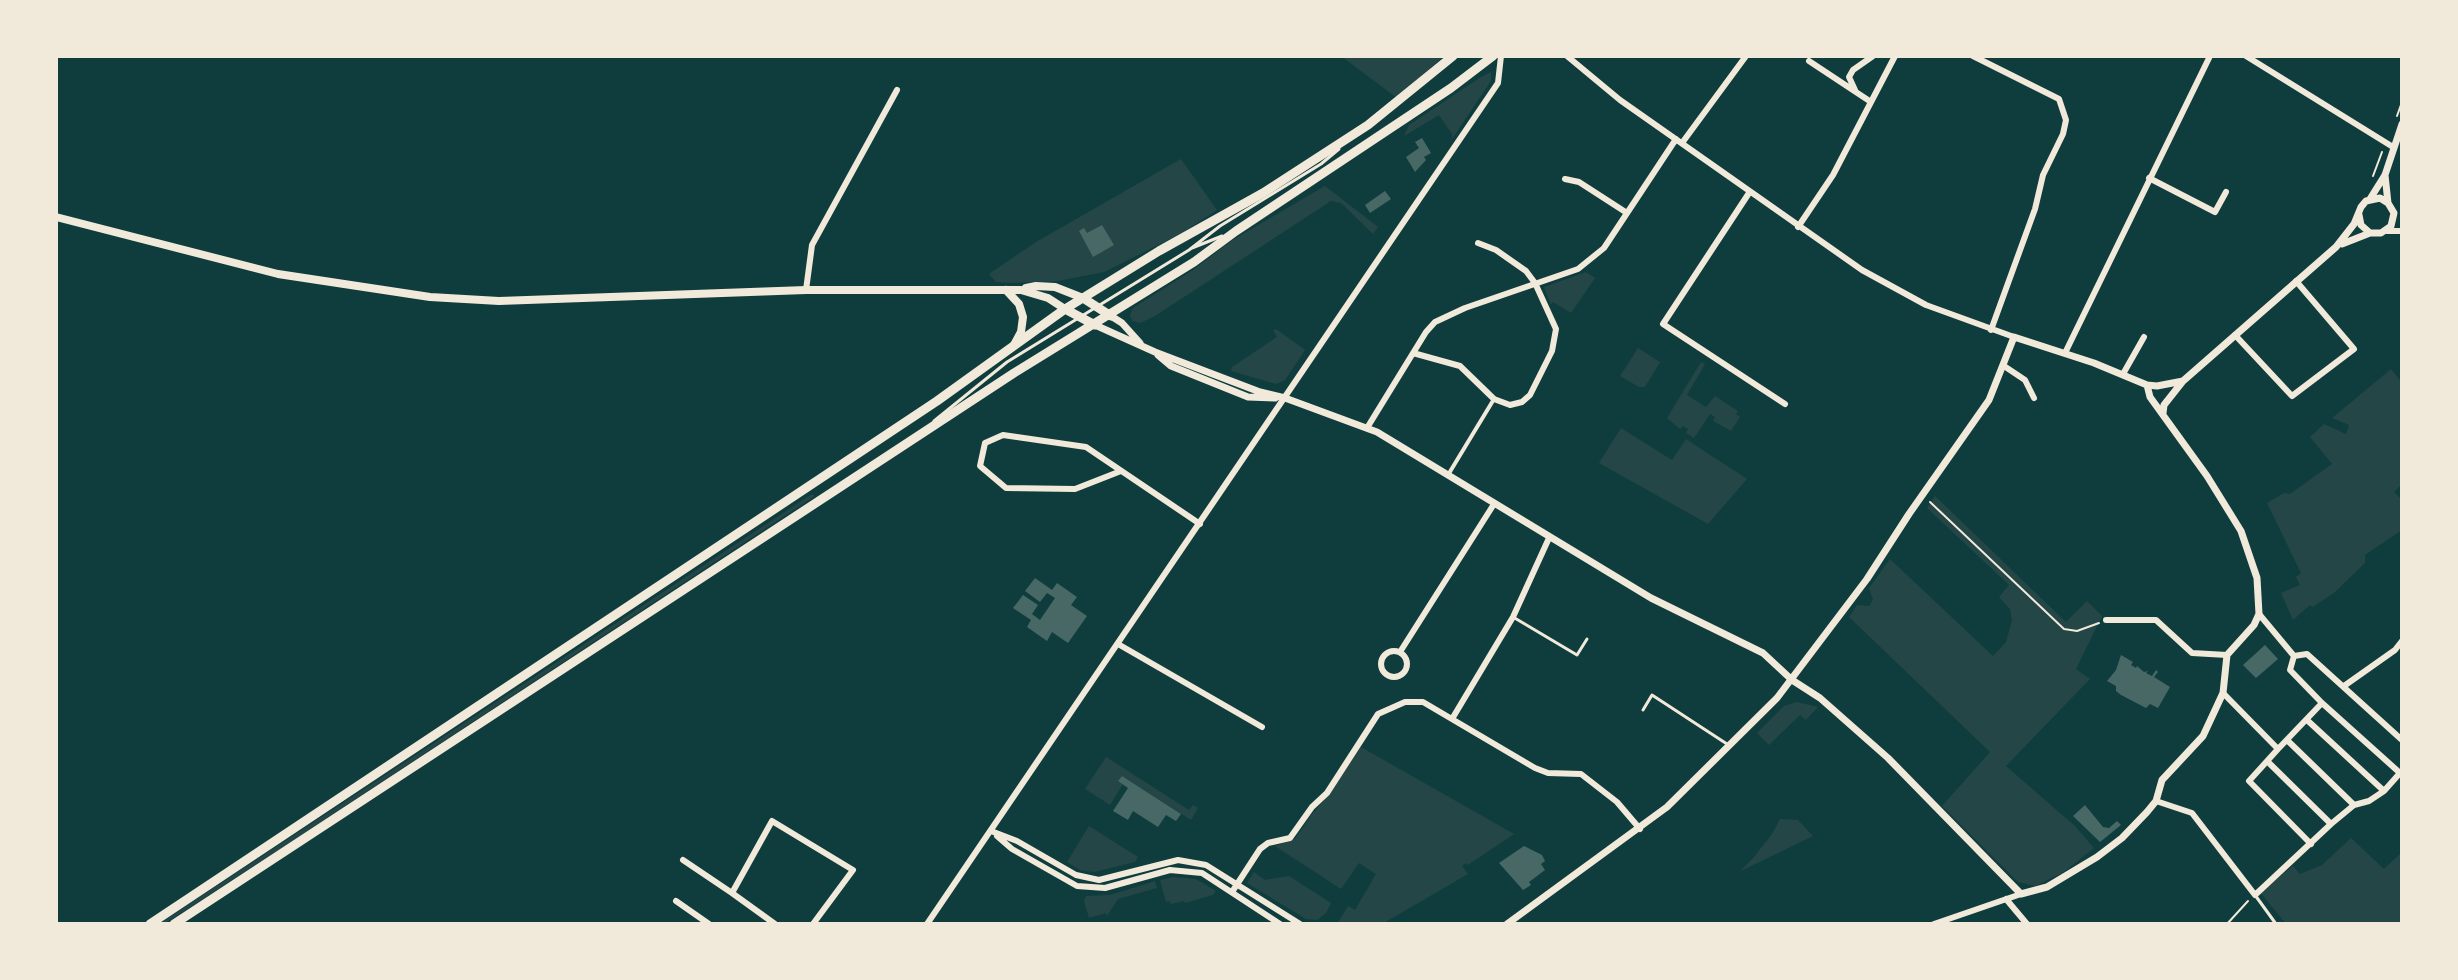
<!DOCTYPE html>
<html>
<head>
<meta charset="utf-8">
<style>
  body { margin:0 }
  #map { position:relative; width:2458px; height:980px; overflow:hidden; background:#0f3d3e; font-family:"Work Sans",sans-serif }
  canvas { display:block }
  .frame { position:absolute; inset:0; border:58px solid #f1e9da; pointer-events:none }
</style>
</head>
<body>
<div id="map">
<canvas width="2458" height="980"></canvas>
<div class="frame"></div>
</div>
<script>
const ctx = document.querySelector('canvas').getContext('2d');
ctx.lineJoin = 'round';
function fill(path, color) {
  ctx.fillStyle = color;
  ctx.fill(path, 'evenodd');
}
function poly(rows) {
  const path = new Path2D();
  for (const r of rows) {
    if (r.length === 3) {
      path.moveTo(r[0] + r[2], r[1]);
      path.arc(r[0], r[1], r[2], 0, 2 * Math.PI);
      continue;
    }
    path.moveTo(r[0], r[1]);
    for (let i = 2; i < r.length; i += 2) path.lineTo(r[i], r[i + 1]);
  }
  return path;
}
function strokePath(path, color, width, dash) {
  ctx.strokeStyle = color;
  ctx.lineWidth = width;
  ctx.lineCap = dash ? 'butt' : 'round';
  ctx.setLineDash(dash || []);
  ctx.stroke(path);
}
fill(poly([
  [1341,56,1444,56,1397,98],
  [1491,72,1491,81,1452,139,1452,134,1439,115,1404,136,1409,125,1481,77],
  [1181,159,1217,210,1182,233,1104,272,1058,281,1011,283,996,282,989,274,1036,242],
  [1325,186,1378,227,1373,234,1341,203,1331,201,1155,316,1140,323,1132,321,1130,315,1133,308,1193,270,1231,241],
  [1586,272,1595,278,1571,313,1553,302,1551,305,1544,287],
  [1276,329,1305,350,1285,380,1276,384,1231,371,1232,367,1277,337,1273,330],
  [1638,348,1660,362,1645,387,1639,387,1620,376],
  [1701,362,1705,364,1687,395,1706,407,1715,396,1738,411,1736,414,1740,417,1731,431,1713,421,1715,417,1710,414,1694,438,1686,433,1688,429,1683,426,1680,429,1667,418],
  [2391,369,2402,383,2402,484,2394,492,2402,500,2402,530,2365,555,2365,563,2335,592,2313,607,2310,605,2293,620,2281,593,2300,585,2296,577,2301,573,2267,503,2284,493,2290,494,2332,464,2310,437,2324,424,2346,434,2349,425,2332,418],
  [1621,428,1672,460,1686,439,1747,479,1708,524,1599,463],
  [812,494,815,496,289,843,164,924,159,924],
  [1935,496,2066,622,2087,601,2102,616,2076,669,2090,679,2006,766,2075,826,2094,848,2064,872,2035,886,2018,882,1942,806,1990,752,1849,617,1857,605,1869,606,1873,600,1869,588,1890,559,1993,656,2006,642,2012,620,2010,609,1999,597,2009,585,1927,508],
  [1797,702,1818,707,1806,720,1800,715,1769,745,1757,733,1784,706],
  [1361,747,1514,834,1468,865,1466,863,1462,866,1468,874,1382,924,1337,924,1348,906,1355,910,1376,874,1359,863,1341,889,1275,846,1295,839,1312,814,1329,795],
  [1106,757,1189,810,1193,805,1198,808,1191,820,1122,776,1119,781,1123,784,1110,805,1085,789],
  [1780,819,1798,820,1813,836,1739,872,1754,857,1772,834],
  [1089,826,1138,857,1135,862,1094,872,1080,870,1067,862],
  [2351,838,2384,869,2402,852,2402,924,2286,924,2260,892,2293,866,2300,874,2322,865],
  [1254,872,1265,880,1289,876,1331,903,1326,913,1317,920,1306,919,1247,883],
  [1173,877,1196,879,1216,891,1213,895,1185,903,1184,901,1171,904,1169,901,1166,902,1160,880],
  [1155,881,1157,888,1118,899,1107,916,1106,913,1089,918,1084,901,1086,896,1110,895]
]), '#244646');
fill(poly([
  [1422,138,1431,153,1424,157,1426,160,1415,172,1406,157,1419,148,1415,142],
  [1385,191,1391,199,1370,213,1365,205],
  [1102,225,1114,245,1093,257,1079,231,1084,228,1087,233],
  [1035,578,1052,590,1057,583,1077,597,1071,605,1087,616,1068,643,1052,632,1047,641,1027,627,1031,620,1013,608,1023,595,1038,605,1032,614,1040,620,1055,598,1047,593,1040,602,1025,591],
  [2265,645,2278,659,2256,678,2243,665],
  [2121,655,2133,662,2131,665,2136,668,2137,666,2144,672,2148,671,2146,673,2152,676,2156,670,2158,672,2154,677,2170,687,2158,708,2150,704,2146,708,2121,695,2116,691,2116,686,2107,681,2116,670],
  [1122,776,1181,814,1176,821,1166,815,1158,827,1133,811,1128,820,1113,811,1128,788,1118,781],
  [2085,805,2103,827,2109,828,2117,821,2121,825,2100,842,2073,816],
  [1524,846,1542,855,1545,861,1541,864,1545,870,1529,882,1531,885,1523,890,1499,863]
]), '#486865');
strokePath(poly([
  [2397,116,2402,102],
  [2373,176,2382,152],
  [1930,502,2064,629,2077,631,2099,623],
  [2227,924,2248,901]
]), '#f1e9da', 2);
strokePath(poly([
  [1192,248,1222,236],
  [934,421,1007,362,1189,250,1220,226,1321,164,1339,149],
  [1513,617,1577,655,1587,639],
  [1643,710,1652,695,1727,744],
  [2255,895,2276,924]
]), '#f1e9da', 3);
strokePath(poly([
  [1448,475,1494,399]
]), '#f1e9da', 4);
strokePath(poly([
  [1567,56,1620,100,1862,270,1926,305,2014,337],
  [1973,56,2059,99,2066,120,2063,134,2043,175,2035,209,1991,330],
  [2246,56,2393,147],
  [1809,61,1871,102],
  [1855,90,1849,77,1853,70,1873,56],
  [1682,143,1746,56],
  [2149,178,2215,212,2226,192],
  [1565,179,1579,182,1627,213],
  [1749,193,1663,324,1785,404],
  [1798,227,1833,175,1895,56],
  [2387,231,2402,231],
  [806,290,812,245,897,90],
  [2235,335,2292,396,2354,349,2296,281],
  [1413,353,1460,366,1494,399,1510,405,1522,402,1530,395,1552,351,1556,329,1535,283,1526,271,1496,250,1478,243],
  [2065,353,2210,56],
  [2004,366,2025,380,2034,398],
  [2123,374,2144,337],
  [1367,428,1426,332,1435,322,1465,308,1578,269,1604,248,1676,139],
  [1121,471,1075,489,1006,488,980,466,985,443,1003,435,1086,447,1200,524],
  [2259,614,2294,656],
  [2106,620,2156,620,2192,653,2227,655],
  [1118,644,1262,727],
  [1394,664,13],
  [1400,652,1494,504],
  [2344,686,2395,650,2402,641],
  [2223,693,2278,749,2322,703],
  [1452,719,1513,617,1549,538],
  [2307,720,2384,791],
  [2287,740,2354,805],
  [2402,740,2307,654,2294,656,2290,670,2322,703,2400,773,2402,771],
  [2278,749,2249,781,2311,844],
  [2267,761,2331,824],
  [2156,801,2192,813,2255,895,2331,824,2354,805,2369,801,2384,791,2400,773],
  [991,831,1017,841,1076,875,1099,880,1178,860,1206,865,1300,924],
  [997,836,1012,849,1077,886,1105,888,1170,870,1202,873,1280,924],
  [683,860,732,893],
  [1232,892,1260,849,1268,843,1290,838,1312,807,1327,793,1378,714,1405,702,1423,702,1535,768,1548,773,1581,774,1617,802,1640,829],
  [2006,899,2027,924],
  [676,901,709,924],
  [775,924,732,893,772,821,853,870,813,924],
  [927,924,1498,83,1501,56],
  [1934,924,2021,894]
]), '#f1e9da', 6);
strokePath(poly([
  [2370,199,2385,175,2402,124],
  [2359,215,2361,225,2370,233,2381,233,2391,226,2394,213,2388,203,2385,175],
  [2342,244,2370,233],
  [1111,316,1122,323,1140,343],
  [1095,325,1155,352,1260,392,1285,398,1377,432,1651,598,1763,653,1792,680,1820,698,1888,758,2021,894,2047,887,2097,857,2122,838,2147,812,2156,801,2162,780,2203,736,2223,693,2227,655,2254,625,2259,614,2257,578,2241,531,2207,476,2150,397,2147,385],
  [1158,355,1171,366,1248,397,1275,398],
  [2163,413,2164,405,2183,381],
  [1507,924,1667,807,1777,698,1867,579,1909,514,1989,400,2014,337,2094,363,2147,385,2157,386,2183,381,2336,247,2354,224,2361,207,2366,201,2380,198,2388,203]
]), '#f1e9da', 7);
strokePath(poly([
  [56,217,278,274,430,297,499,301,806,290,1021,290,1048,298,1065,309],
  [1026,288,1036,286,1055,287,1083,298],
  [1006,290,1019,304,1023,317,1021,332,1014,345]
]), '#f1e9da', 8);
strokePath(poly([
  [1083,298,1111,316],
  [1065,309,1095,325],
  [150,924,937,401,1065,309,1159,251,1263,193,1368,125,1453,56],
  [174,924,1014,373,1194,262,1236,231,1451,88,1493,56]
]), '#f1e9da', 9);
</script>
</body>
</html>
